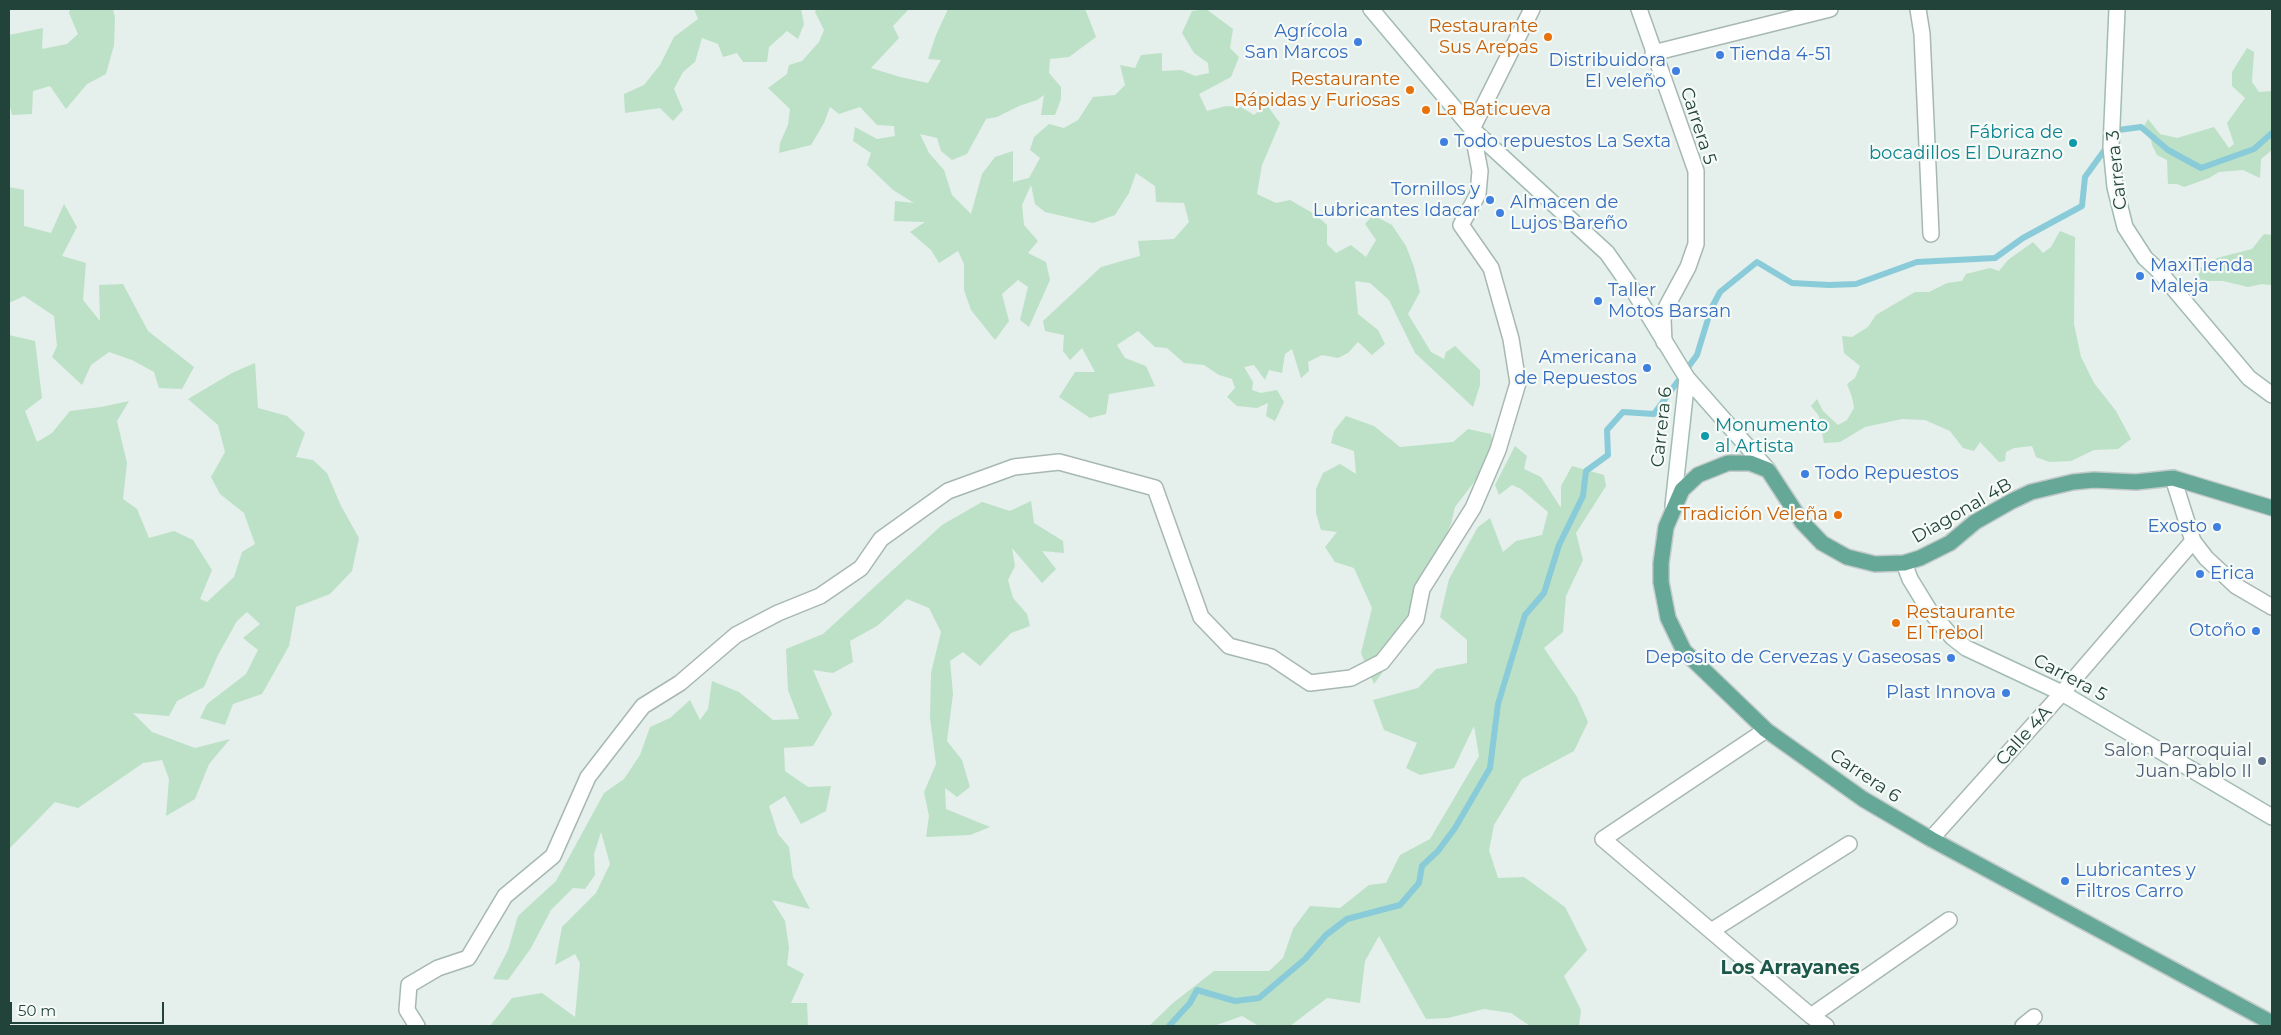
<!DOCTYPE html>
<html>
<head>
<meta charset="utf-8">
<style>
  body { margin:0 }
  #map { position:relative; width:2281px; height:1035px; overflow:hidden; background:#e5efeb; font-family:Montserrat,sans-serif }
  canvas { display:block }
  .frame { position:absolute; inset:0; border:10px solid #22433a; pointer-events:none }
  .scale { position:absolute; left:10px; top:1002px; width:154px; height:22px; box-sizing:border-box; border:2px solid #22433a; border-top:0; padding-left:6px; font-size:15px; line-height:18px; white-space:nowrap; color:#22433a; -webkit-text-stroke:4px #f6fbf8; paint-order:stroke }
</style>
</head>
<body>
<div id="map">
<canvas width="2281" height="1035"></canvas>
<div class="frame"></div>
<div class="scale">50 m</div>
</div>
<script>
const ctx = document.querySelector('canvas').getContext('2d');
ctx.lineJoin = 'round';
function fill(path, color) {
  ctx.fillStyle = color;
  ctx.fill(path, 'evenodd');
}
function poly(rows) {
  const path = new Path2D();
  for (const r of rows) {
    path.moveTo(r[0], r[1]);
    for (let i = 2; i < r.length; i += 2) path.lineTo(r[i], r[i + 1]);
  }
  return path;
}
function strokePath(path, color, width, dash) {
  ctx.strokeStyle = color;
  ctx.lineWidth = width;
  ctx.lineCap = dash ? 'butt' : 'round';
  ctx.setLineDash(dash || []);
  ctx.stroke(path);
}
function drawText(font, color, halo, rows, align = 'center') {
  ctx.font = font + ' Montserrat,sans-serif';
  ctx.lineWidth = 4.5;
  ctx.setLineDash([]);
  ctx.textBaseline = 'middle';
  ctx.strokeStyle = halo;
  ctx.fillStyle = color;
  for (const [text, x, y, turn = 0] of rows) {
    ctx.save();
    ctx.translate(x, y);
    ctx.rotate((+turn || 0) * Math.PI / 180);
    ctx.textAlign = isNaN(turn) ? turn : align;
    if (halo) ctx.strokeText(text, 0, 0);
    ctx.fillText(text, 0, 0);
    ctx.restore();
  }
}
fill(poly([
  [70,9,113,9,115,18,114,45,106,74,87,84,66,109,50,86,33,91,32,114,12,115,9,103,9,35,43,28,42,49,67,44,78,34,69,13],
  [694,9,801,9,804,24,798,39,787,31,769,47,767,62,743,62,737,53,723,57,718,44,702,38,695,62,683,72,674,89,683,110,673,121,660,108,625,113,624,94,644,85,660,65,674,37,698,19],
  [816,9,909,9,893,26,899,38,871,68,900,77,928,83,941,60,928,59,936,35,948,9,1084,9,1086,11,1096,37,1069,57,1050,59,1049,73,1061,87,1061,99,1055,115,1041,115,1044,95,1037,100,1019,106,997,117,986,119,967,154,952,160,941,151,937,138,920,134,929,153,944,170,952,195,971,214,982,174,995,157,1013,151,1013,182,1029,178,1040,158,1030,150,1034,137,1049,124,1064,128,1078,120,1093,97,1115,95,1125,85,1120,65,1135,68,1141,55,1162,53,1162,71,1181,70,1195,76,1209,73,1208,63,1194,53,1182,33,1192,11,1206,9,1233,29,1230,48,1239,57,1231,77,1199,94,1207,111,1226,106,1241,107,1254,115,1266,104,1280,123,1262,165,1257,194,1276,203,1290,200,1316,215,1327,225,1327,244,1336,253,1351,245,1366,257,1376,240,1365,224,1373,215,1392,225,1406,246,1414,267,1420,292,1408,314,1431,352,1444,359,1446,352,1455,346,1480,370,1480,385,1473,407,1415,353,1389,300,1370,283,1355,281,1358,314,1378,330,1385,344,1372,355,1358,342,1348,353,1338,358,1322,355,1308,362,1309,371,1301,378,1292,349,1285,354,1282,373,1269,370,1265,380,1254,365,1244,367,1253,382,1252,390,1261,393,1277,390,1284,402,1275,421,1266,416,1268,403,1257,408,1237,406,1227,397,1235,388,1232,379,1219,375,1204,365,1184,363,1167,348,1155,347,1138,331,1117,345,1125,358,1146,366,1155,386,1109,394,1106,414,1090,418,1059,397,1075,372,1095,372,1082,348,1070,360,1063,351,1064,335,1045,331,1043,321,1101,267,1140,256,1138,241,1174,239,1189,222,1184,203,1156,202,1155,186,1136,173,1129,193,1115,215,1093,223,1045,212,1035,204,1031,185,1022,205,1024,225,1038,241,1028,253,1046,262,1050,280,1029,327,1020,320,1028,287,1018,280,1002,294,1009,321,995,340,971,310,964,290,964,264,958,251,939,263,931,250,910,232,925,222,894,221,895,201,914,203,893,190,867,165,871,153,853,141,855,127,877,139,895,136,894,126,877,125,860,107,839,114,830,107,824,123,811,145,779,153,780,143,788,125,790,109,768,88,787,74,789,65,802,61,819,42,824,30,815,12],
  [2247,48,2254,52,2252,82,2259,92,2272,91,2272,150,2261,159,2260,178,2243,170,2219,172,2209,178,2184,187,2177,184,2168,184,2167,160,2157,155,2152,145,2150,133,2144,126,2148,119,2160,134,2177,138,2214,127,2229,148,2234,144,2227,123,2245,98,2232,86,2232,72],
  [9,187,24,190,24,226,51,233,64,204,77,227,62,256,86,263,83,300,100,321,99,285,123,284,148,331,194,367,182,389,159,388,154,372,132,360,109,352,91,365,82,385,52,357,57,346,54,316,24,296,9,303],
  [2060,231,2075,237,2074,324,2081,357,2094,383,2116,411,2131,439,2118,449,2094,450,2071,461,2049,462,2036,457,2032,446,2014,448,2006,452,2005,461,1999,462,1980,442,1974,451,1963,448,1950,431,1925,420,1902,419,1865,427,1840,442,1824,443,1819,416,1811,406,1817,399,1823,411,1838,425,1847,420,1854,408,1852,397,1847,384,1855,378,1860,366,1844,353,1842,336,1852,337,1868,327,1876,315,1915,292,1929,292,1947,283,1962,281,1966,274,1990,268,1999,271,2008,260,2033,242,2043,253,2051,247],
  [2264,234,2272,235,2272,285,2262,284,2248,287,2223,281,2201,281,2197,270,2217,258,2252,249],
  [9,335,35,341,42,398,25,411,37,442,52,433,70,411,101,407,129,401,117,421,127,463,123,499,137,509,149,538,174,531,193,540,212,570,200,599,207,602,234,577,242,552,255,544,244,513,220,494,211,477,225,452,218,425,188,399,232,373,255,363,258,408,287,416,305,433,296,457,313,460,327,473,341,506,359,538,352,571,330,594,296,607,289,646,262,694,233,704,225,725,200,718,207,704,246,674,258,650,243,638,260,624,247,612,237,621,218,655,204,687,177,701,169,716,133,713,152,732,195,748,230,739,209,764,195,799,166,816,169,779,162,760,143,763,78,808,55,802,9,849],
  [1346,416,1374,426,1400,447,1453,442,1468,429,1491,434,1494,449,1481,473,1455,507,1451,524,1433,563,1415,587,1415,604,1412,613,1390,639,1388,656,1390,662,1374,684,1361,653,1372,608,1354,568,1335,562,1325,547,1337,532,1321,530,1316,513,1316,489,1323,473,1340,464,1356,474,1354,451,1331,443,1334,431],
  [1515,446,1527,456,1524,469,1541,477,1561,508,1561,486,1572,466,1604,475,1606,486,1576,533,1583,560,1566,596,1563,632,1544,648,1577,697,1588,722,1574,751,1522,779,1494,825,1489,850,1498,878,1524,877,1565,907,1587,950,1564,976,1581,1010,1579,1026,1530,1026,1511,1013,1484,1009,1448,1018,1426,1019,1379,936,1365,961,1360,1003,1327,998,1290,1026,1259,1026,1242,1016,1214,1026,1149,1026,1173,1003,1214,971,1269,971,1283,958,1293,929,1310,906,1340,908,1369,885,1386,883,1400,855,1430,839,1479,756,1474,726,1454,768,1420,775,1406,768,1417,743,1384,730,1373,700,1418,688,1436,669,1467,663,1467,640,1440,617,1449,579,1478,527,1490,518,1503,552,1516,541,1542,535,1548,512,1521,489,1512,485,1499,495,1495,485],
  [1031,501,1034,523,1063,541,1064,553,1042,551,1056,569,1042,583,1012,548,1015,566,1008,580,1013,598,1027,614,1030,626,1011,633,980,666,963,652,950,661,953,694,947,741,962,760,970,787,957,797,945,788,946,809,990,827,970,835,926,837,929,816,924,792,936,764,930,718,931,673,941,632,929,608,907,599,877,626,850,641,853,662,833,673,813,670,832,714,813,746,784,748,785,771,808,787,831,786,826,811,801,824,785,796,769,806,778,834,789,847,793,877,810,909,772,900,785,921,789,948,787,965,804,974,791,1003,807,1003,808,1026,490,1026,512,998,542,993,575,1017,580,963,575,954,555,965,562,927,596,893,610,864,601,832,594,854,595,875,585,889,573,888,551,910,531,948,508,980,493,979,508,950,518,916,556,881,604,793,624,779,640,755,650,727,670,718,690,700,700,720,708,709,712,681,739,692,773,720,799,719,788,690,786,649,823,634,942,525,982,502,1010,511]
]), '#bce1c7');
strokePath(poly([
  [2115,136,2118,130,2141,127,2168,150,2201,168,2254,149,2272,133],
  [1169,1026,1190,1003,1197,990,1235,1001,1259,998,1305,959,1326,935,1347,919,1400,905,1419,883,1422,866,1438,851,1455,828,1490,768,1498,704,1525,615,1544,593,1559,545,1583,496,1586,471,1608,455,1607,430,1623,412,1654,414,1697,355,1711,309,1720,292,1757,262,1792,283,1829,285,1856,284,1917,262,1995,258,2023,238,2082,206,2085,177,2109,144]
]), '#89cbd8', 6);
const street = poly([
  [1639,9,1696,171,1696,244,1688,267,1667,306,1663,319,1664,342],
  [1918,9,1922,34,1931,234],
  [1653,53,1830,9],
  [2173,478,2193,541,2206,558,2236,586,2272,607],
  [1766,730,1603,839,1811,1016,1826,1026],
  [1931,839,2062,693,2193,541],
  [1711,931,1849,844],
  [1811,1016,1949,920],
  [417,1026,407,1010,409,985,438,968,468,958,505,896,553,856,588,777,643,706,680,683,736,635,778,613,820,596,861,568,881,539,948,491,1014,467,1059,462,1155,488,1201,617,1229,646,1271,657,1310,683,1351,678,1382,662,1416,619,1422,589,1473,508,1498,450,1518,383,1511,339,1491,268,1461,225,1478,194,1480,171,1472,129,1532,9],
  [2023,1026,2034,1017]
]);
const secondary = poly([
  [1371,9,1472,129,1607,253,1635,293,1687,378,1768,470],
  [2117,9,2111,147,2115,187,2125,227,2145,258,2158,270,2249,378,2272,395],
  [1673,506,1687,378],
  [1904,563,1910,579,1929,610,1952,637,1966,648,2062,693,2272,817]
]);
const primary = poly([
  [2272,508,2173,478,2136,482,2094,480,2073,482,2031,492,2012,501,1975,522,1950,543,1920,558,1904,563,1875,564,1847,557,1822,543,1802,522,1768,470,1750,463,1728,463,1698,475,1682,490,1666,527,1661,563,1661,582,1668,618,1684,651,1766,730,1863,799,1931,839,2272,1023]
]);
strokePath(street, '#a7b8b2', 18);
strokePath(secondary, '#a2bcb3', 18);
strokePath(primary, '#c1cac8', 18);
strokePath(street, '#fff', 15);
strokePath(secondary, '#fff', 15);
strokePath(primary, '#66a897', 15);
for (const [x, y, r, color] of [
  [1548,37,5,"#e8710a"],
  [1358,42,5,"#3f7fe0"],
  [1720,55,5,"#3f7fe0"],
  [1676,71,5,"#3f7fe0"],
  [1410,90,5,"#e8710a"],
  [1426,110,5,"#e8710a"],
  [1444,142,5,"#3f7fe0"],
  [2073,143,5,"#0f9aa8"],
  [1490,200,5,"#3f7fe0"],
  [1500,213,5,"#3f7fe0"],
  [2140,276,5,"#3f7fe0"],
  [1598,301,5,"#3f7fe0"],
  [1647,368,5,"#3f7fe0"],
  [1705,436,5,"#0f9aa8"],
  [1805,474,5,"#3f7fe0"],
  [1838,515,5,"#e8710a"],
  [2217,527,5,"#3f7fe0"],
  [2200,574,5,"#3f7fe0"],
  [1896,623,5,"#e8710a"],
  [2256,631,5,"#3f7fe0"],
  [1951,658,5,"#3f7fe0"],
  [2006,693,5,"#3f7fe0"],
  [2262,761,5,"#5c6f8a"],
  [2065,881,5,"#3f7fe0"]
]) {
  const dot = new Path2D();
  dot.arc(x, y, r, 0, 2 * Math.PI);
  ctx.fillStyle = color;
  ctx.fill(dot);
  strokePath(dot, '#f6fbf8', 2);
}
drawText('18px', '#c56008', '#f6fbf8', [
  ["Restaurante",1538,27],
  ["Sus Arepas",1538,48],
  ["Restaurante",1400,80],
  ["Rápidas y Furiosas",1400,101],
  ["La Baticueva",1436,110,"left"],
  ["Tradición Veleña",1828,515],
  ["Restaurante",1906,613,"left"],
  ["El Trebol",1906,634,"left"]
], 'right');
drawText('18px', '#366cbe', '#f6fbf8', [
  ["Agrícola",1348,32],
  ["San Marcos",1348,53],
  ["Tienda 4-51",1730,55,"left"],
  ["Distribuidora",1666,61],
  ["El veleño",1666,82],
  ["Todo repuestos La Sexta",1454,142,"left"],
  ["Tornillos y",1480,190],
  ["Lubricantes Idacar",1480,211],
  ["Almacen de",1510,203,"left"],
  ["Lujos Bareño",1510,224,"left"],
  ["MaxiTienda",2150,266,"left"],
  ["Maleja",2150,287,"left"],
  ["Taller",1608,291,"left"],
  ["Motos Barsan",1608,312,"left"],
  ["Americana",1637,358],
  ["de Repuestos",1637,379],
  ["Todo Repuestos",1815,474,"left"],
  ["Exosto",2207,527],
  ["Erica",2210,574,"left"],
  ["Otoño",2246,631],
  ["Deposito de Cervezas y Gaseosas",1941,658],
  ["Plast Innova",1996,693],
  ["Lubricantes y",2075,871,"left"],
  ["Filtros Carro",2075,892,"left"]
], 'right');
drawText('18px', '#22433a', '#f6fbf8', [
  ["Carrera 5",1698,126,72],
  ["Carrera 3",2117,170,-96],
  ["Carrera 6",1662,427,-84],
  ["Diagonal 4B",1962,511,-30],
  ["Carrera 5",2070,678,28],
  ["Calle 4A",2024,736,-48],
  ["Carrera 6",1865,776,34]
]);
drawText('18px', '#0d838f', '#f6fbf8', [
  ["Fábrica de",2063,133],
  ["bocadillos El Durazno",2063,154],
  ["Monumento",1715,426,"left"],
  ["al Artista",1715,447,"left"]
], 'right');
drawText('18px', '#4e5e75', '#f6fbf8', [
  ["Salon Parroquial",2252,751],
  ["Juan Pablo II",2252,772]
], 'right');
drawText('bold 19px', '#1c5749', '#f6fbf8', [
  ["Los Arrayanes",1790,968]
]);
</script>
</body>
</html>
